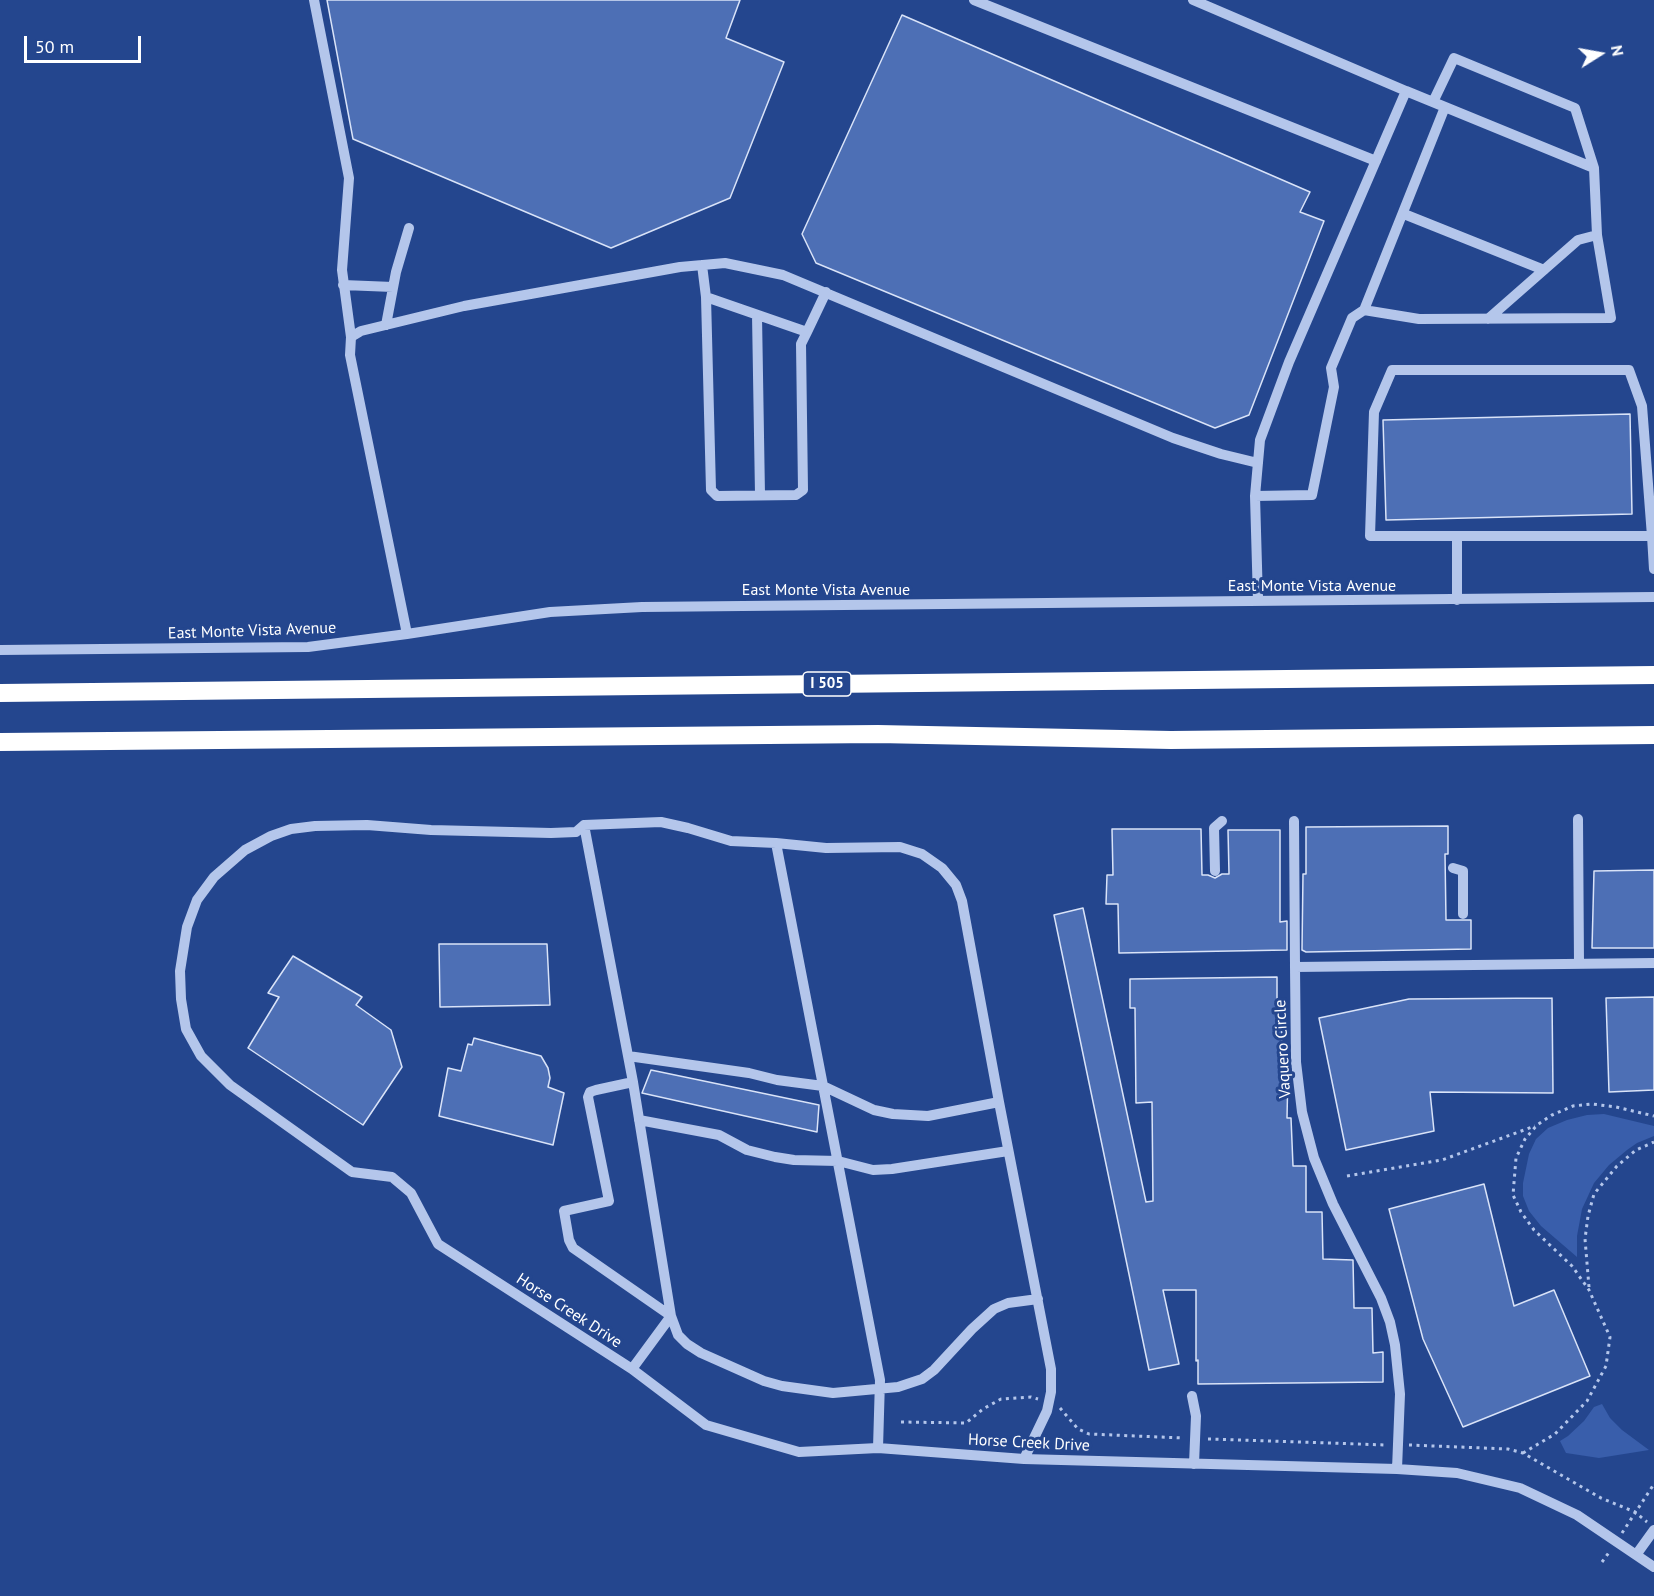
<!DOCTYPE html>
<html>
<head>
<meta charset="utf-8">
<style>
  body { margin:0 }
  #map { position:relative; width:1654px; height:1596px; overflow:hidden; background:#24468e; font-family:"PT Sans",sans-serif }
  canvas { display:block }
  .north { position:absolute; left:1570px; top:24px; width:60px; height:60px; -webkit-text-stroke:4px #24468e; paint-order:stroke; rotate:79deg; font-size:16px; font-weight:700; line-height:24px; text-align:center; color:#fff }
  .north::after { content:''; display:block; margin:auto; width:21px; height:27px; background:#fff; clip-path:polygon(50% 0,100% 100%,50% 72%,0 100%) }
  .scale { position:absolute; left:24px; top:36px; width:117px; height:27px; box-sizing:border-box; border:3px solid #fff; border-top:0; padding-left:8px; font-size:18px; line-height:21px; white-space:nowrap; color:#fff; -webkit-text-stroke:4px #24468e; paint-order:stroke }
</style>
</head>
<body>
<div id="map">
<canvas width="1654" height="1596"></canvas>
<div class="north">N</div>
<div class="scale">50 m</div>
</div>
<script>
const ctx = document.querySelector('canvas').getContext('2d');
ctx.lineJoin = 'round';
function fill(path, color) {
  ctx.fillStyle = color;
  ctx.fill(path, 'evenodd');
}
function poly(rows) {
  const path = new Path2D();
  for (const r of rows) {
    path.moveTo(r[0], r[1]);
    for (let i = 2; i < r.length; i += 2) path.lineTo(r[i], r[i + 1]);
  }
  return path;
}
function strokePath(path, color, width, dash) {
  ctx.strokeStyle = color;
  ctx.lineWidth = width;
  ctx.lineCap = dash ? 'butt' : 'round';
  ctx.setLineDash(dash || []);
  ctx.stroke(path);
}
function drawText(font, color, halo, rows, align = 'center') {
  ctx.font = font + ' "PT Sans",sans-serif';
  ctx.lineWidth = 6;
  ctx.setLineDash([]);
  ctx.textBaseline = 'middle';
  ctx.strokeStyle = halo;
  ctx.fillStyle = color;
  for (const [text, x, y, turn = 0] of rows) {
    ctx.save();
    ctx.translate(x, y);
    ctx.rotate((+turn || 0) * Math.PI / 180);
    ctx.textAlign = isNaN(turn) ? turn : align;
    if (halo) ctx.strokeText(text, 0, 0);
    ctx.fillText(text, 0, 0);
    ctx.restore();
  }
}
fill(poly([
  [1604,1114,1654,1126,1654,1136,1637,1143,1627,1150,1609,1165,1594,1183,1582,1209,1577,1236,1577,1257,1541,1226,1529,1211,1523,1196,1523,1183,1529,1154,1536,1139,1548,1128,1567,1120,1587,1115],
  [1602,1404,1610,1418,1622,1430,1649,1450,1599,1458,1566,1453,1560,1441,1568,1436,1584,1421,1594,1407]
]), '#395eab');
const building = poly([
  [327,0,740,0,726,38,784,62,730,198,611,248,353,139,327,0],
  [902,15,1310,192,1300,212,1324,221,1249,415,1215,428,816,263,802,234,902,15],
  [1630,414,1632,514,1386,520,1383,420,1630,414],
  [1448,826,1448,854,1445,854,1446,920,1471,920,1471,949,1306,952,1302,950,1303,874,1306,874,1306,827,1448,826],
  [1112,829,1201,829,1202,875,1208,875,1215,878,1222,874,1229,874,1228,830,1280,830,1280,922,1287,921,1287,950,1119,953,1118,904,1106,904,1107,875,1113,875,1112,829],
  [1654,870,1654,948,1592,948,1594,871,1654,870],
  [1083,908,1146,1202,1153,1201,1152,1102,1136,1103,1135,1008,1130,1008,1130,979,1277,977,1277,1024,1282,1024,1281,1071,1288,1071,1287,1118,1291,1118,1293,1166,1306,1166,1306,1212,1322,1212,1323,1259,1353,1260,1354,1308,1372,1308,1373,1353,1383,1352,1383,1382,1198,1384,1198,1360,1196,1361,1196,1290,1163,1290,1179,1364,1149,1370,1054,915,1083,908],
  [439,944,547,944,550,1005,440,1007,439,944],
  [293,956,362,997,356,1005,391,1030,402,1067,363,1125,248,1048,279,997,268,993,293,956],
  [1654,997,1654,1090,1609,1092,1606,998,1654,997],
  [1552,998,1553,1093,1430,1092,1434,1131,1346,1150,1319,1018,1409,999,1552,998],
  [474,1038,541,1056,548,1068,550,1078,548,1087,564,1093,553,1145,439,1116,448,1068,461,1071,468,1044,472,1045,474,1038],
  [651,1070,819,1105,817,1132,642,1093,651,1070],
  [1484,1184,1514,1306,1554,1290,1590,1376,1463,1427,1423,1339,1389,1209,1484,1184]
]);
fill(building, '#4d6fb5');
strokePath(building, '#d9e3f8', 1.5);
strokePath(poly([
  [1347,1176,1442,1160,1535,1126],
  [1589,1287,1585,1239,1588,1216,1594,1194,1617,1166,1636,1150,1654,1142],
  [1060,1408,1078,1429,1089,1434,1183,1438],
  [901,1422,966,1423,983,1409,1001,1399,1031,1397,1038,1399],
  [1208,1439,1387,1445],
  [1409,1445,1508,1449,1523,1453,1601,1498,1635,1512,1647,1522],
  [1523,1453,1555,1434,1587,1401,1606,1366,1610,1337,1589,1290,1572,1266,1534,1230,1521,1212,1513,1195,1516,1158,1525,1139,1537,1125,1552,1115,1573,1106,1592,1104,1616,1107,1654,1116],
  [1622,1533,1654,1484],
  [1602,1562,1610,1551]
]), '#b4c6eb', 3, [3, 4.5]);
strokePath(poly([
  [314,0,349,178,342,270,351,337],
  [974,0,1376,161],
  [1193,0,1406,91,1289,362,1260,440,1255,496,1258,601],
  [1406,91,1594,168],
  [1404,214,1544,270],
  [702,265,706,297],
  [343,285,393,287],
  [1364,310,1445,107],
  [757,315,760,495],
  [1488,319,1578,240,1597,235],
  [386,325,396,272,409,228],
  [807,332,706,297,711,490,717,496,796,495,803,490,801,344,807,332,826,292],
  [1255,496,1312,495,1334,387,1331,368,1352,318,1364,310,1419,319,1611,318,1597,235,1594,168,1575,108,1454,58,1433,102],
  [1652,536,1370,536,1374,412,1392,370,1629,370,1642,406,1652,536,1654,569],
  [1457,600,1457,536],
  [407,634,350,355,351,337,361,331,464,306,680,267,725,263,783,275,1173,438,1221,454,1258,463],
  [0,650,308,647,407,634,550,612,642,607,1654,597],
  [1578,819,1579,963],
  [1294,821,1295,967],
  [584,825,576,832,551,833,431,830,367,825,315,826,291,829,271,836,245,850,214,877,197,900,187,927,180,971,181,999,186,1029,201,1056,230,1085,352,1172,392,1177,411,1193,438,1244,632,1369,706,1425,799,1452,878,1448,1024,1459,1397,1469,1457,1473,1520,1488,1577,1515,1654,1567],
  [776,843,826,848,900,847,922,854,942,868,956,885,962,901,999,1102,1051,1369,1051,1392,1047,1411,1024,1459],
  [1453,868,1463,871,1463,914],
  [1215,871,1214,828,1222,821],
  [628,1056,749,1073,777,1080,823,1086,874,1110,893,1114,928,1116,999,1102],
  [633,1082,671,1316,678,1335,687,1344,701,1353,764,1381,782,1386,833,1393,898,1387,922,1379,934,1370,972,1329,994,1309,1008,1303,1038,1299],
  [639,1120,719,1135,747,1150,775,1157,794,1160,838,1161,873,1170,892,1169,1008,1151],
  [632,1369,671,1316,573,1248,569,1240,564,1211,609,1201,588,1097,590,1092,596,1090,633,1082,584,825,661,822,688,828,731,841,776,843,880,1380,878,1448],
  [1192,1396,1196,1416,1194,1464],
  [1397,1469,1400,1394,1395,1345,1390,1322,1381,1298,1333,1204,1314,1158,1302,1112,1296,1062,1295,967,1654,963],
  [1636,1555,1654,1530]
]), '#b4c6eb', 10);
strokePath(poly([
  [0,693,1654,675],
  [0,742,878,734,1171,740,1654,735]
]), '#fff', 18);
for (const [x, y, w] of [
  [827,684,48]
]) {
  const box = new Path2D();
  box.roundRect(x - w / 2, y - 12, w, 24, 4.5);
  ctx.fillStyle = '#24468e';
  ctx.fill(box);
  strokePath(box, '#fff', 1.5);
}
drawText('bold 15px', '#fff', null, [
  ["I 505",827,684]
]);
drawText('16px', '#fff', '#24468e', [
  ["East Monte Vista Avenue",1312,586],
  ["East Monte Vista Avenue",826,590],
  ["East Monte Vista Avenue",252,631,-2],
  ["Vaquero Circle",1283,1049,-93],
  ["Horse Creek Drive",569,1311,33],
  ["Horse Creek Drive",1029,1443,3]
]);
</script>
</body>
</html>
